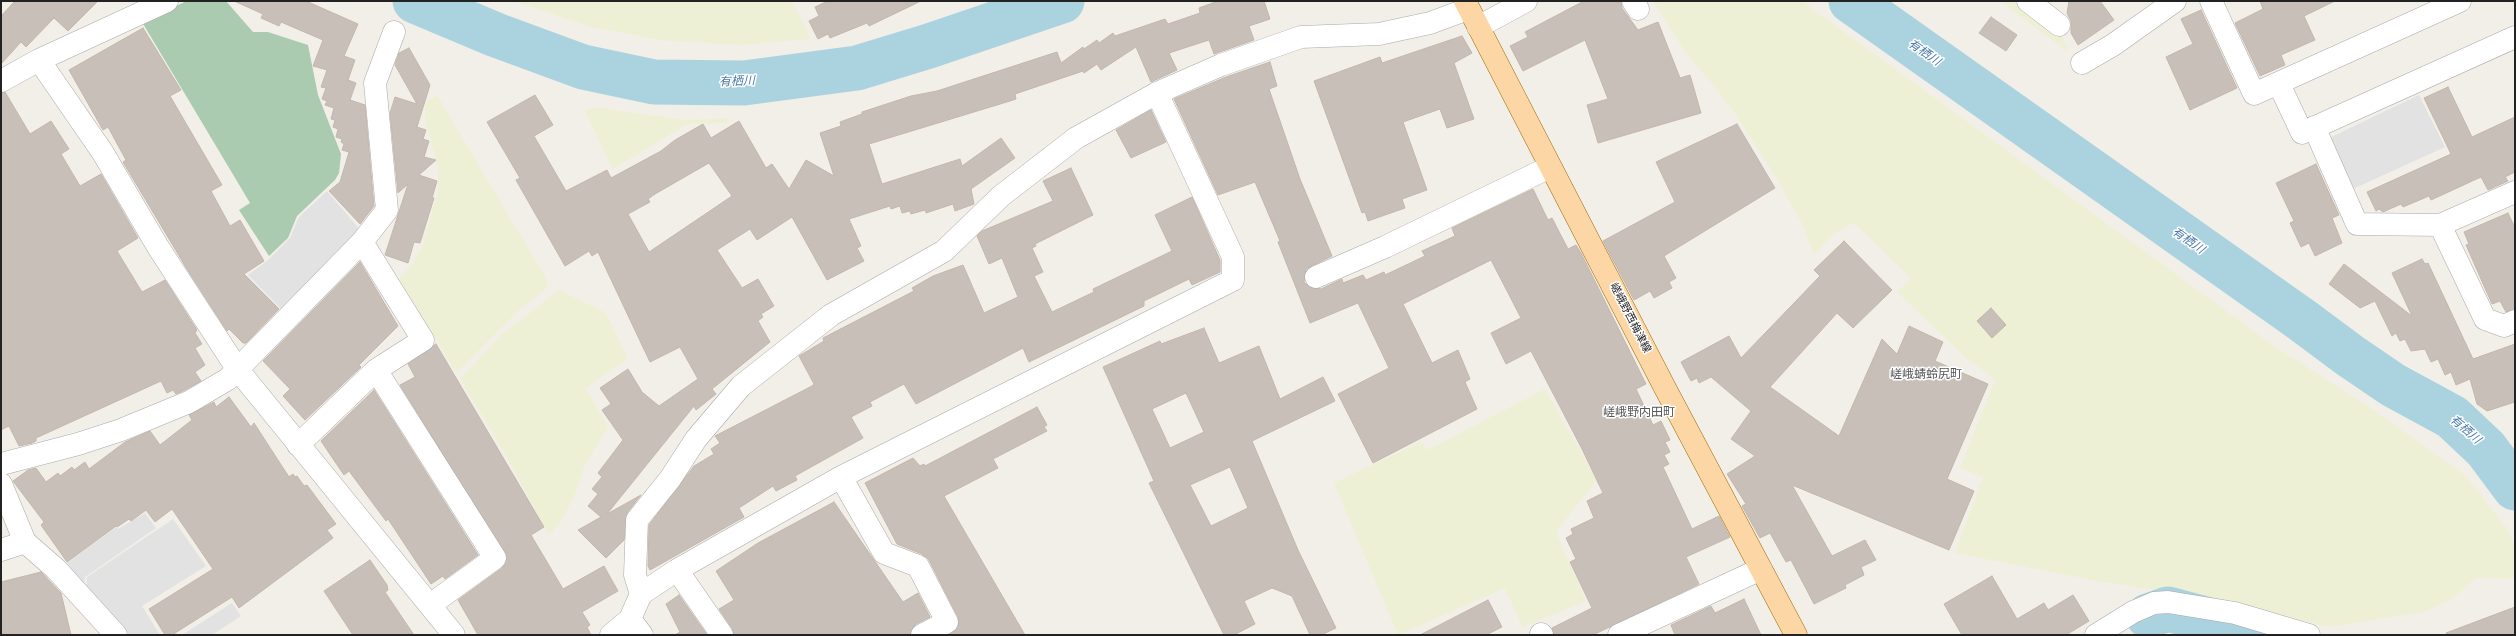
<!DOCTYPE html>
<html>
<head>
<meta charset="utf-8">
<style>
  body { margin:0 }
  #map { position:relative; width:2516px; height:636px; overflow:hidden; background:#f2efe9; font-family:"Sofia Sans Condensed",sans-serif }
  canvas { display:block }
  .frame { position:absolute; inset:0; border:2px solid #222; pointer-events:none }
</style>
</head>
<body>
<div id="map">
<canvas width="2516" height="636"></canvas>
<div class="frame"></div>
</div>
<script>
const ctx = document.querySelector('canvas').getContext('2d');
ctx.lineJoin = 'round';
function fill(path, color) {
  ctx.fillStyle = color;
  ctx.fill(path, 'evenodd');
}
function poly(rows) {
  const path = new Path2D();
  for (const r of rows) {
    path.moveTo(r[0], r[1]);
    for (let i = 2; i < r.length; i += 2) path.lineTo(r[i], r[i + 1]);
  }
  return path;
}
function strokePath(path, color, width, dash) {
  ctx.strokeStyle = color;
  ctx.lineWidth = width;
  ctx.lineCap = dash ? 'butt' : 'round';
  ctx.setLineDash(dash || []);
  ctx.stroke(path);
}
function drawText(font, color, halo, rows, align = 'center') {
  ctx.font = font + ' "Sofia Sans Condensed","Noto Sans JP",sans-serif';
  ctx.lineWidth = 3;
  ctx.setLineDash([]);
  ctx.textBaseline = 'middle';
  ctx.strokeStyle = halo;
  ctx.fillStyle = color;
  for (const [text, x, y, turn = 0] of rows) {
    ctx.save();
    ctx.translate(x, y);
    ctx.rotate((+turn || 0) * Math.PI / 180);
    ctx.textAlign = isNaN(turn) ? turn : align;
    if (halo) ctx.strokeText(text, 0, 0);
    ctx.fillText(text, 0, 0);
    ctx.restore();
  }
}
fill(poly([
  [513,1,787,1,793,3,811,39,741,45,665,41,588,26],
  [1653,1,1802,1,2277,348,2374,410,2465,475,2506,527,2515,544,2515,579,2476,578,2452,599,2425,612,2329,627,2231,602,2092,580,1955,553,1983,477,1960,468,1995,380,1965,357,1897,292,1911,278,1854,223,1835,233,1814,255,1803,226,1779,182,1732,109,1684,50],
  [2000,1,2018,1,2062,34,2068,52],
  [437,95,546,278,548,287,519,310,456,373,399,279,412,264,423,245,438,191,438,168,425,119,425,103],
  [593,107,685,120,729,118,729,123,688,124,613,169,585,112],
  [559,290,606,313,628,358,586,388,608,427,584,467,574,497,560,523,549,535,504,452,460,379,501,335],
  [1545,389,1597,480,1556,532,1586,601,1522,627,1505,588,1398,635,1334,483,1422,441,1427,450]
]), '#eef0d5');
fill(poly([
  [187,1,226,1,253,32,268,32,308,45,318,95,341,154,339,173,335,180,297,216,288,238,269,256,239,210,250,203,142,22]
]), '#aacbaf');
fill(poly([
  [2419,95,2445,147,2353,189,2329,138],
  [327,191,361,231,282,310,248,275,267,261,290,238,299,217],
  [145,513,156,528,85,577,84,586,67,563,116,527,118,529],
  [173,519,206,566,142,606,160,635,130,635,86,588,87,577],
  [232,603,241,616,212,635,182,635]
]), '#e2e2e2');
strokePath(poly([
  [415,1,496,35,583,67,654,82,744,83,857,68,929,46,1062,1],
  [1851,1,2302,320,2349,355,2393,385,2452,417,2486,449,2515,488],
  [2148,616,2168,609,2265,635]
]), '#aad3df', 45);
const building = poly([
  [15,1,98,1,68,31,54,18,26,47,21,42,1,64,1,16,15,1],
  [234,1,306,1,358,24,344,56,355,60,348,80,356,83,350,100,365,105,374,206,360,224,329,191,340,182,349,152,342,150,344,144,341,142,342,139,336,137,338,129,333,127,335,120,331,119,334,108,325,105,327,101,322,99,326,88,321,87,327,70,313,66,323,40,281,22,279,26,261,18,263,14,234,1],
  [828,1,921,1,869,26,867,23,830,38,828,34,818,39,809,21,819,16,815,7,828,1],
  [1218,1,1264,1,1270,19,1249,26,1254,40,1214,54,1209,40,1169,53,1177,70,1151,82,1136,47,1101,70,1097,64,1084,73,1083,71,1015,94,1016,99,1010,101,869,144,882,184,960,159,962,166,1001,138,1015,158,971,189,974,204,955,211,953,204,926,213,925,210,911,214,910,211,902,213,900,206,891,209,890,206,849,219,861,246,857,248,864,261,827,280,792,217,757,240,750,229,717,250,742,288,758,279,774,306,761,314,763,317,758,321,770,342,712,389,716,394,696,410,694,406,607,514,641,495,627,513,624,540,606,558,578,530,601,517,588,506,598,494,592,489,602,477,598,473,623,440,602,410,611,404,600,388,628,369,642,392,659,406,698,379,680,347,650,362,598,252,592,256,589,251,565,266,516,180,520,178,487,122,535,95,553,125,534,136,566,191,607,170,611,178,661,151,675,140,703,124,711,138,739,121,766,168,772,164,789,189,806,160,834,176,820,133,841,126,840,122,862,114,862,112,911,96,937,91,1057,52,1061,63,1083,47,1084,49,1097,40,1099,43,1113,33,1115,36,1165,19,1168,24,1200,13,1199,8,1218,1],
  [709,163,732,196,649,252,628,214,650,202,648,199,655,194,709,163],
  [1584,1,1621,1,1622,8,1638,30,1658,22,1680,78,1690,75,1701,113,1598,143,1587,105,1608,99,1585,40,1523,71,1510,46,1528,37,1525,32,1584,1],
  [2069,1,2100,1,2114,20,2078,45,2071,33,2071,21,2067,13,2069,1],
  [2260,1,2335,1,2304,16,2315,40,2281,55,2285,65,2260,76,2235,23,2263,9,2260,1],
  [2201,10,2237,88,2190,110,2166,57,2193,44,2181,19,2201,10],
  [1991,17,2017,35,2006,51,1979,33,1991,17],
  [143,28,181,90,170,96,222,185,211,191,230,226,240,220,264,261,244,274,279,309,246,343,243,343,229,329,227,331,187,269,123,162,126,160,108,127,103,130,69,70,143,28],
  [1462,36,1472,53,1454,63,1474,119,1447,128,1440,109,1403,122,1427,190,1402,199,1405,208,1368,221,1365,212,1362,213,1314,81,1380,57,1382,63,1462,36],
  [409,48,430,85,417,127,426,130,423,139,429,141,424,157,436,160,419,175,437,181,432,198,434,198,420,243,414,242,408,263,385,255,408,184,398,193,390,113,395,97,417,104,395,65,399,53,409,48],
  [1270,62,1277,86,1269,89,1300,179,1332,256,1306,269,1304,282,1309,287,1321,289,1342,279,1343,283,1363,275,1366,280,1384,272,1385,275,1425,256,1422,251,1455,236,1452,228,1533,189,1548,220,1552,218,1568,249,1576,245,1581,253,1646,384,1636,389,1653,425,1661,421,1670,440,1665,442,1670,452,1664,455,1669,464,1663,467,1692,529,1719,516,1730,537,1686,557,1699,584,1593,635,1554,635,1552,628,1592,608,1570,562,1576,559,1566,538,1573,534,1571,529,1594,518,1587,501,1603,493,1582,449,1531,351,1506,364,1491,333,1521,318,1491,260,1403,304,1432,363,1458,350,1470,379,1465,382,1477,409,1373,463,1338,394,1389,368,1358,303,1310,323,1278,242,1280,241,1255,182,1218,195,1174,99,1226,77,1270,62],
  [2448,87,2472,137,2515,117,2515,172,2505,177,2508,181,2488,190,2481,177,2431,200,2429,196,2403,207,2401,204,2383,212,2379,209,2376,211,2367,192,2451,154,2424,98,2448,87],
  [5,92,30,134,51,121,69,149,61,154,80,186,101,174,138,238,117,251,142,292,165,280,197,330,195,333,202,344,195,348,205,365,195,372,201,381,183,391,176,394,173,390,167,393,161,381,36,438,36,441,32,443,19,446,9,426,1,430,1,93,5,92],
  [1151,110,1166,142,1131,158,1116,130,1151,110],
  [1737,124,1775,188,1664,256,1676,278,1669,282,1672,288,1654,298,1650,291,1634,300,1603,241,1675,202,1656,162,1737,124],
  [2316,164,2339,215,2332,218,2342,243,2315,256,2309,243,2301,247,2290,223,2294,221,2276,183,2316,164],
  [1071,168,1093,215,1035,244,1036,246,1032,248,1043,272,1034,276,1052,312,1094,292,1093,289,1172,251,1155,215,1192,197,1220,260,1220,272,1192,285,1189,279,1144,301,1144,306,1029,362,1023,348,916,404,904,384,870,402,872,406,851,417,863,438,795,476,797,480,776,491,773,486,739,508,744,517,650,570,648,566,649,525,694,466,714,454,711,449,720,443,715,436,812,386,814,384,799,356,824,341,823,338,914,291,912,288,933,276,963,265,984,313,1018,297,1002,258,989,264,977,236,982,231,1053,201,1043,181,1071,168],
  [2508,213,2515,228,2515,309,2506,312,2500,301,2492,304,2466,245,2469,244,2464,232,2508,213],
  [1844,241,1892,290,1853,328,1837,313,1770,387,1839,436,1882,339,1897,354,1909,326,1943,342,1935,361,1988,384,1947,479,1974,491,1949,550,1792,485,1832,556,1865,540,1876,560,1861,567,1864,575,1845,585,1846,588,1814,604,1791,560,1786,562,1770,533,1760,538,1742,506,1746,504,1727,474,1755,456,1731,439,1751,411,1711,377,1699,383,1697,378,1691,381,1681,362,1729,336,1741,358,1820,276,1814,270,1844,241],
  [2422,259,2425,264,2428,263,2473,359,2515,344,2515,402,2487,411,2477,404,2470,379,2456,385,2451,372,2445,375,2438,359,2431,362,2425,349,2411,351,2405,339,2400,341,2396,333,2392,336,2375,301,2360,308,2329,284,2344,264,2412,316,2392,273,2422,259],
  [360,262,398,326,359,365,361,367,305,420,283,396,290,389,263,361,360,262],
  [1991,308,2006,325,1992,338,1977,321,1991,308],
  [1204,328,1219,363,1259,346,1280,399,1323,377,1335,401,1252,441,1298,550,1336,628,1321,635,1310,635,1292,596,1272,588,1244,601,1255,624,1234,635,1224,635,1149,483,1154,481,1103,367,1160,341,1161,344,1204,328],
  [1186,393,1204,432,1170,448,1152,409,1186,393],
  [1230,467,1248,508,1211,526,1190,485,1230,467],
  [436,344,544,527,531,535,563,589,604,566,618,591,582,612,590,625,587,627,591,635,478,635,458,600,502,568,507,557,400,385,415,377,408,364,436,344],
  [374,390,478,555,445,579,443,576,431,584,388,519,386,521,349,471,344,475,321,441,374,390],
  [229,397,251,427,254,423,289,477,293,474,295,477,297,476,304,486,307,485,336,524,327,530,333,538,239,608,232,597,172,635,165,635,149,609,213,569,172,509,155,522,146,510,131,521,129,519,117,527,116,526,67,562,41,525,44,522,13,481,28,470,36,468,46,482,58,473,60,476,72,467,74,470,85,462,89,469,125,442,150,431,160,445,192,420,189,415,214,402,216,407,229,397],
  [1037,407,1047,425,1044,427,1047,431,993,459,998,468,944,496,1025,635,949,635,958,628,958,617,929,560,922,554,897,544,865,483,913,458,920,466,924,464,925,466,1037,407],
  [834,502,903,602,918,593,930,617,916,624,910,635,734,635,732,628,719,609,734,600,716,571,758,543,834,502],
  [370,560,387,585,388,590,385,592,414,635,353,635,324,591,370,560],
  [41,572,61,593,71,635,1,635,1,582,41,572],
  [1992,576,2017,619,2044,603,2048,610,2073,595,2089,621,2066,635,1962,635,1944,604,1992,576],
  [679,595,707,635,675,635,680,632,666,604,679,595],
  [1744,599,1761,635,1675,635,1671,625,1711,606,1715,613,1744,599],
  [1488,600,1502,627,1486,635,1420,635,1488,600],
  [2515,607,2515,635,2447,635,2446,633,2515,607]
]);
fill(building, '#c7bfb8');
strokePath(building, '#c4b6ab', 1);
const minor = poly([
  [1633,1,1638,9],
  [2028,1,2059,25],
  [2211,1,2254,94,2460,1],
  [1478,27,1526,1],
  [39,60,103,153,158,247,238,370,454,635],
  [2082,63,2113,45,2175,1],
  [1,81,39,60,167,1],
  [2279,84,2302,133,2515,37],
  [2314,127,2357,224,2440,225,2515,192],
  [2440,225,2485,319,2504,326,2515,321],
  [1316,277,1385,247,1550,167],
  [376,370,495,558,430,605],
  [298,445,376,370,423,340,362,242],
  [1,464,78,444,121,430,189,402,228,379,362,242,387,210,375,83,394,32],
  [841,477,884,553,918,566,947,622,922,635],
  [1,484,25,542,56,569,116,635],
  [1,550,25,542],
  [677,570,722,635],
  [641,594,635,575,637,520,670,479,696,439,741,386,831,315,944,251,1001,196,1076,138,1157,93,1221,65,1301,37,1379,34,1430,23,1468,9],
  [630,619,642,635],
  [1541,634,1542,635],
  [611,635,630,619,641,594,677,570,841,477,1233,280,1233,257,1157,93],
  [1619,635,1761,569],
  [2096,635,2133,612,2154,603,2168,602,2235,613,2309,635]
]);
const major = poly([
  [1465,1,1665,388,1796,635]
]);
strokePath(minor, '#a9a9a9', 23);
strokePath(major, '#a06b00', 23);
strokePath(minor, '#fff', 22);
strokePath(major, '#fcd6a4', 22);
drawText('11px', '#222', '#fff', [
  ["嵯峨野西梅津線",1630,318,63]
]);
drawText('italic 12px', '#4a7aab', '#fff', [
  ["有栖川",1924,53,35],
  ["有栖川",737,82,-2],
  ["有栖川",2188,241,35],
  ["有栖川",2465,430,41]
]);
drawText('12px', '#555', '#fff', [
  ["嵯峨蜻蛉尻町",1926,375],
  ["嵯峨野内田町",1639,413]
]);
</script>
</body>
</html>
